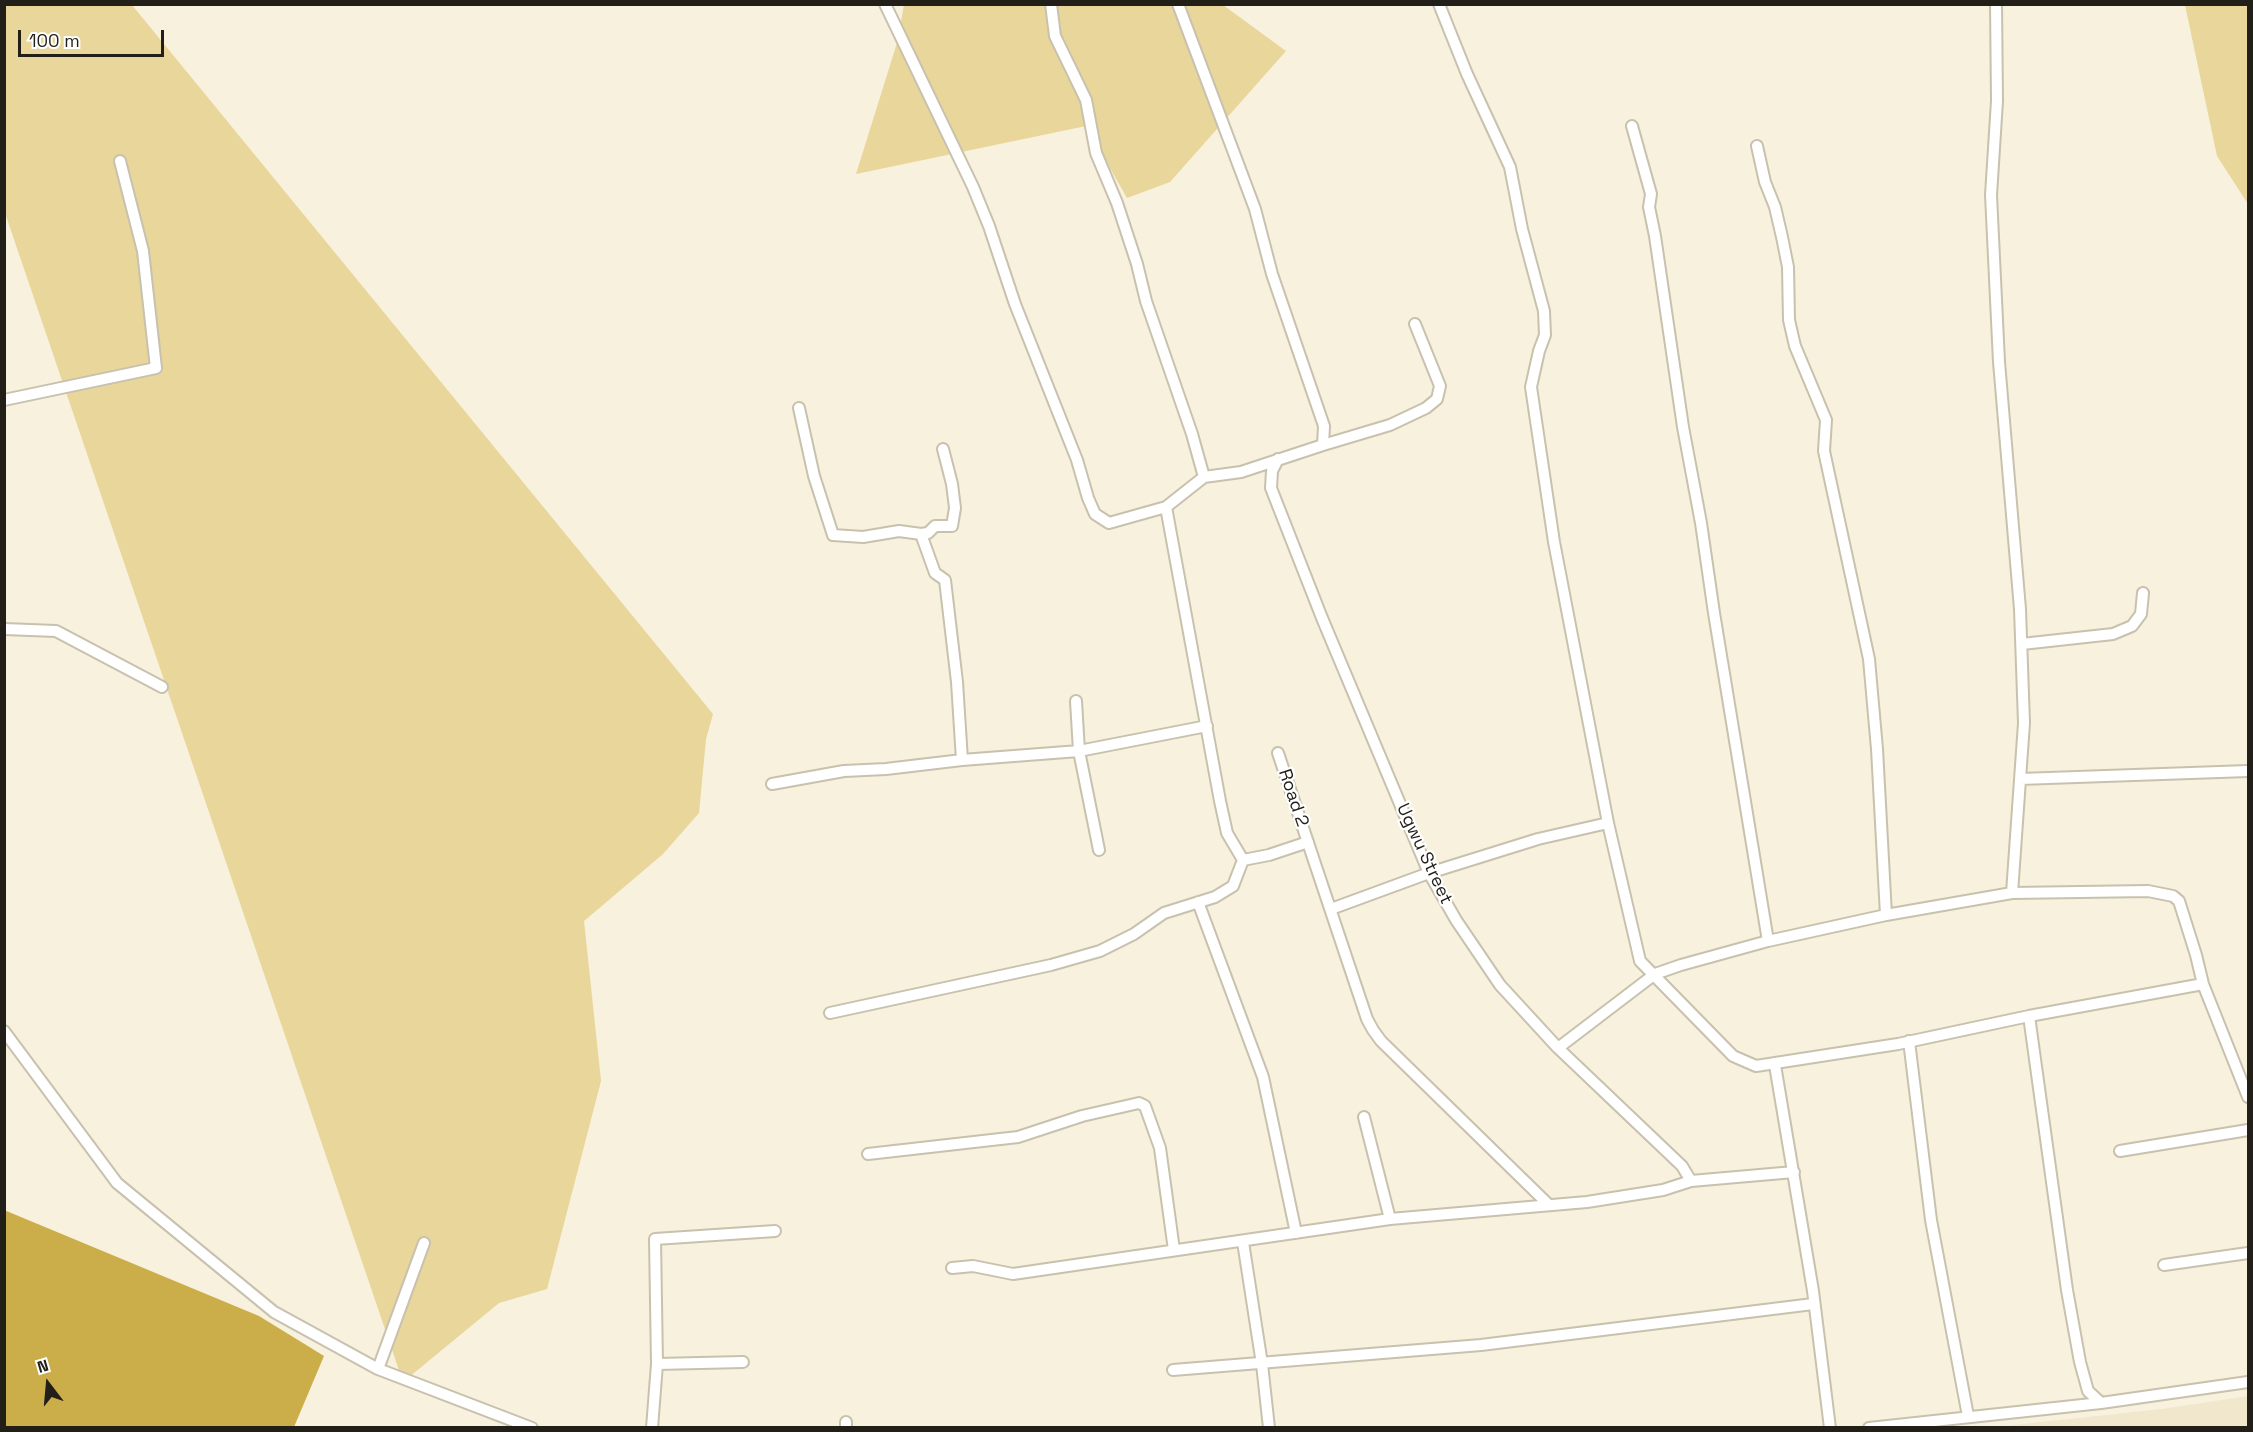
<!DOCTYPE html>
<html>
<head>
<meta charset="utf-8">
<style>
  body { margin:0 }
  #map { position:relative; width:2253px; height:1432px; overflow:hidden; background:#f7f1dd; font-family:"Space Grotesk",sans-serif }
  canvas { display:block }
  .frame { position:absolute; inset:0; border:6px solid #211f18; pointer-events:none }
  .north { position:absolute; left:18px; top:1354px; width:60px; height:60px; -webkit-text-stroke:4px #fff; paint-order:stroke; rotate:344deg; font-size:16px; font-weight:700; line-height:24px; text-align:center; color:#211f18 }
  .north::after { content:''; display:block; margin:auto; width:21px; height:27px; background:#211f18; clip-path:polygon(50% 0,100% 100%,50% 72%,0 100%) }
  .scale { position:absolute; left:18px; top:30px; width:146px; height:27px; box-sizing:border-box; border:3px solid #211f18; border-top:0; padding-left:8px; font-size:18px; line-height:21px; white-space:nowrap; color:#211f18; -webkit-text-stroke:4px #fff; paint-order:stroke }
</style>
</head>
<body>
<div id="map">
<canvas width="2253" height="1432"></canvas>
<div class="frame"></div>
<div class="north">N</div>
<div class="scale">100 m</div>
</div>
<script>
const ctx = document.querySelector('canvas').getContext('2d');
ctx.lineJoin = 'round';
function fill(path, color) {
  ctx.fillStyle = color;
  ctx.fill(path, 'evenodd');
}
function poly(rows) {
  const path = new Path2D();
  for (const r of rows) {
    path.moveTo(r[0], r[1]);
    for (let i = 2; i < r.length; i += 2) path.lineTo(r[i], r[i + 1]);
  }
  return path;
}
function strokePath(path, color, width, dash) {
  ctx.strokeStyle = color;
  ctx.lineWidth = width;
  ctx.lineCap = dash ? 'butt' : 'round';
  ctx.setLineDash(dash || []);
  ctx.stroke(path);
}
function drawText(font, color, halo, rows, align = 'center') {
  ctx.font = font + ' "Space Grotesk",sans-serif';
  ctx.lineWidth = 4.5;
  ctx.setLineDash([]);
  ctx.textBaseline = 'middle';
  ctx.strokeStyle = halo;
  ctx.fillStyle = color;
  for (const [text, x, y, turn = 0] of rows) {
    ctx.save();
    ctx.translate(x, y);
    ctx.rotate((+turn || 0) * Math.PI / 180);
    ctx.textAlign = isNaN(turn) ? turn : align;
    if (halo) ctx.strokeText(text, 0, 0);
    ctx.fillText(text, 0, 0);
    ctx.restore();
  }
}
fill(poly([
  [2248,1396,2248,1427,1995,1427,2162,1409]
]), '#f0e7cc');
fill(poly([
  [4,5,132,5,713,714,706,739,699,813,663,854,584,921,601,1081,547,1289,499,1303,403,1382,5,213],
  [904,5,1223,5,1286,51,1170,182,1127,198,1086,126,856,174,897,43],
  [2185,5,2248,5,2248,204,2217,156]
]), '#e9d69a');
fill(poly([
  [4,1210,259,1316,324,1356,294,1427,5,1427]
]), '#cbad4a');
const minor = poly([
  [885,4,973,187,989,226,1015,304,1077,460,1088,498,1095,514,1109,523,1166,507,1204,477,1241,472,1323,445,1324,426,1272,274,1255,209,1178,4],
  [1051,4,1055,36,1086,100,1096,153,1117,203,1137,264,1146,301,1192,434,1204,477],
  [1439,4,1467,74,1510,167,1522,229,1544,311,1545,335,1539,351,1531,387,1554,542,1608,823,1640,961,1733,1056,1756,1066,1898,1044,2029,1016,2203,984],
  [1996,4,1997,101,1991,195,1999,362,2020,609,2024,723,2012,893],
  [1632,126,1651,194,1649,207,1655,236,1683,427,1701,523,1714,613,1768,941],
  [1757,146,1765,182,1775,207,1782,237,1788,267,1789,320,1795,346,1826,420,1824,451,1869,659,1877,749,1886,915],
  [4,400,156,368,143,251,120,161],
  [799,408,814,476,833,535,863,537,899,531,921,534,935,573,945,580,957,682,962,760],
  [1323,445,1390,425,1426,408,1437,399,1440,386,1415,324],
  [1278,459,1272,471,1271,488,1322,618,1429,873,1456,920,1500,985,1558,1048,1682,1166,1691,1181],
  [1166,507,1220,801,1227,833,1243,860],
  [921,534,928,533,935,526,952,526,955,508,952,484,943,449],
  [4,629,56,631,162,687],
  [2022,644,2113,634,2132,626,2141,614,2143,593],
  [1076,701,1079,751,1099,850],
  [1278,753,1367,1019,1373,1030,1381,1041,1549,1205],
  [2020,779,2248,771],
  [772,784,844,771,886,769,962,760,1079,751,1207,726],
  [1198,902,1263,1077,1296,1233],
  [1331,909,1429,873,1538,839,1608,823],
  [830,1013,1051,965,1100,951,1134,934,1164,913,1215,897,1233,886,1243,860,1269,855,1308,842],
  [2029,1016,2067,1290,2080,1362,2088,1391,2101,1403],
  [4,1031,117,1183,274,1312,378,1369,532,1428],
  [1909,1041,1931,1220,1968,1416],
  [1558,1048,1655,974,1681,965,1768,941,1886,915,2012,893,2148,891,2173,896,2179,901,2196,955,2203,984,2248,1097],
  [1775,1065,1813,1291,1830,1428],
  [1364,1117,1390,1219],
  [2120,1151,2248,1130],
  [868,1154,1018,1137,1082,1116,1139,1103,1145,1106,1160,1148,1174,1250],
  [1243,1242,1262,1364,1269,1428],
  [2164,1265,2248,1253],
  [952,1268,973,1266,1013,1274,1390,1219,1587,1202,1663,1190,1691,1181,1794,1172],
  [657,1364,743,1362],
  [378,1369,424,1243],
  [1173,1370,1481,1345,1813,1304],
  [652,1428,657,1364,655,1239,775,1231],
  [846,1428,846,1422],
  [1869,1428,2101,1403,2248,1382]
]);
strokePath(minor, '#c7c1ae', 14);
strokePath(minor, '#fff', 10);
drawText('18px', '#211f18', '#fff', [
  ["Road 2",1293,798,71],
  ["Ugwu Street",1424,854,65]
]);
</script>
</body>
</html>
